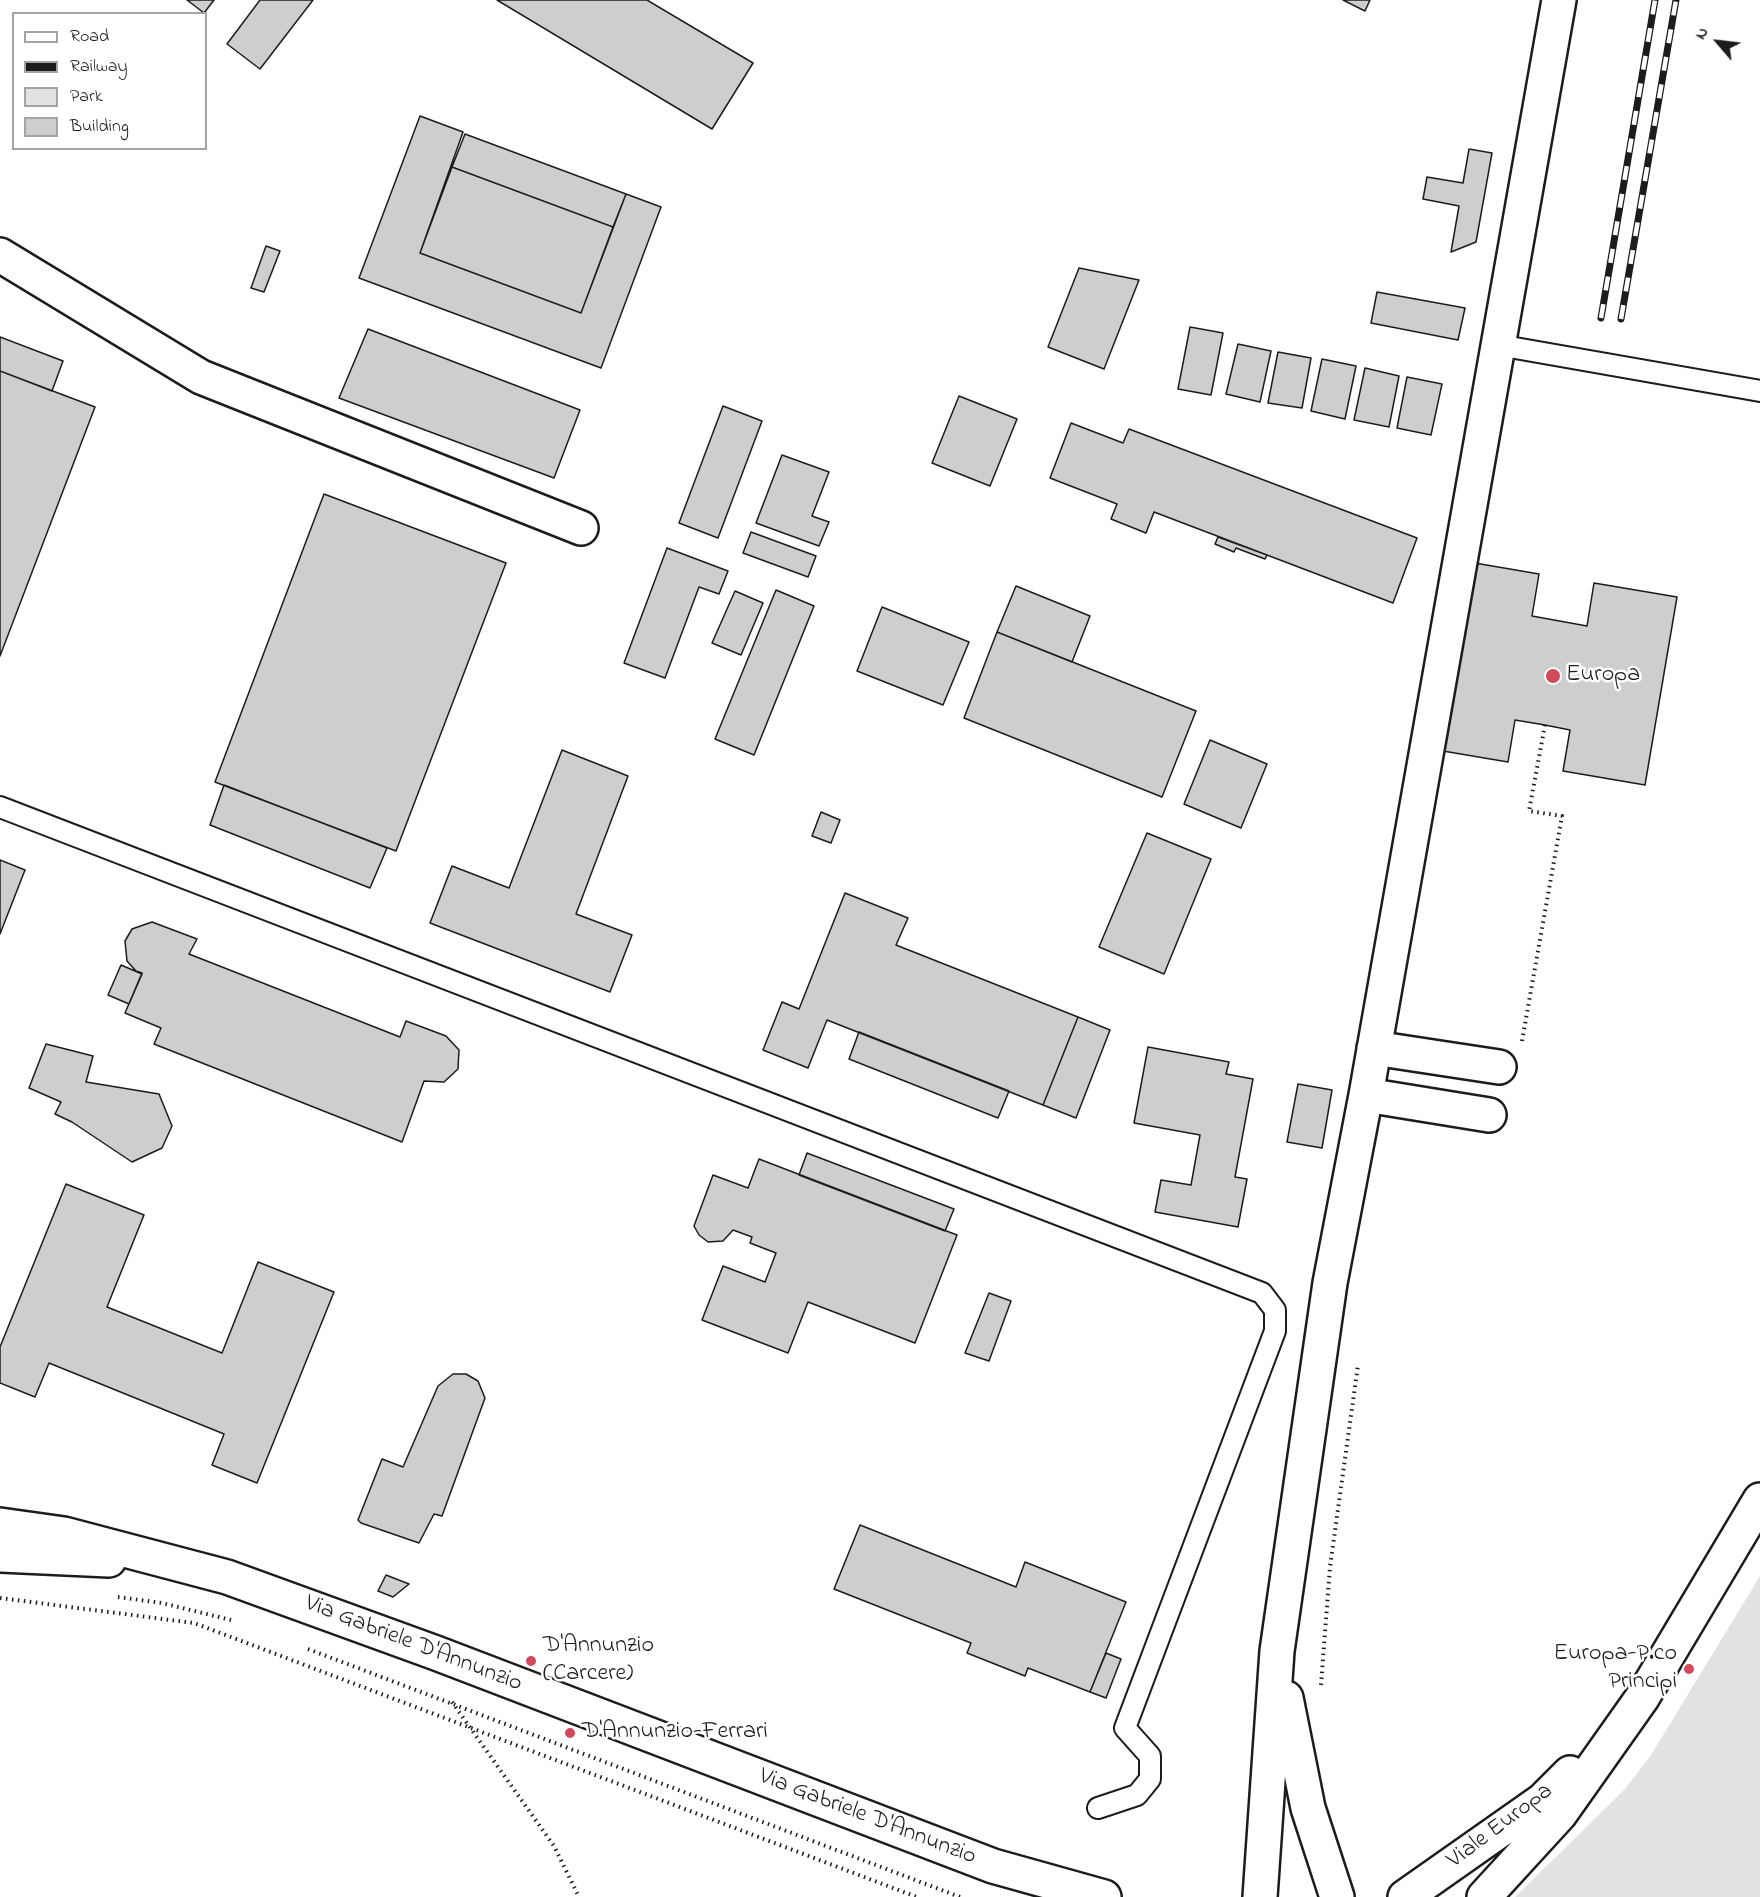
<!DOCTYPE html>
<html>
<head>
<meta charset="utf-8">
<style>
  body { margin:0 }
  #map { position:relative; width:1760px; height:1897px; overflow:hidden; background:#fff; font-family:"Indie Flower",sans-serif }
  canvas { display:block }
  .legend { position:absolute; left:12px; top:12px; width:195px; height:138px; box-sizing:border-box; background:#fff; border:2px solid #a4a4a4; margin:0; padding:8px 10px; list-style:none; font-size:18px; color:#1c1c1c }
  .legend li { display:flex; align-items:center; gap:12px; height:30px }
  .legend b { width:30px; border:2px solid #a4a4a4 }
  .north { position:absolute; left:1688px; top:12px; width:60px; height:60px; -webkit-text-stroke:4px #fff; paint-order:stroke; rotate:298deg; font-size:16px; font-weight:700; line-height:24px; text-align:center; color:#1c1c1c }
  .north::after { content:''; display:block; margin:auto; width:21px; height:27px; background:#1c1c1c; clip-path:polygon(50% 0,100% 100%,50% 72%,0 100%) }
</style>
</head>
<body>
<div id="map">
<canvas width="1760" height="1897"></canvas>
<ul class="legend">
<li><b style="height:8px;background:#fff"></b>Road</li>
<li><b style="height:8px;background:#1c1c1c"></b>Railway</li>
<li><b style="height:16px;background:#e2e2e2"></b>Park</li>
<li><b style="height:16px;background:#cecece"></b>Building</li>
</ul>
<div class="north">N</div>
</div>
<script>
const ctx = document.querySelector('canvas').getContext('2d');
ctx.lineJoin = 'round';
function fill(path, color) {
  ctx.fillStyle = color;
  ctx.fill(path, 'evenodd');
}
function poly(rows) {
  const path = new Path2D();
  for (const r of rows) {
    path.moveTo(r[0], r[1]);
    for (let i = 2; i < r.length; i += 2) path.lineTo(r[i], r[i + 1]);
  }
  return path;
}
function strokePath(path, color, width, dash) {
  ctx.strokeStyle = color;
  ctx.lineWidth = width;
  ctx.lineCap = dash ? 'butt' : 'round';
  ctx.setLineDash(dash || []);
  ctx.stroke(path);
}
function drawText(font, color, halo, rows, align = 'center') {
  ctx.font = font + ' "Indie Flower",sans-serif';
  ctx.lineWidth = 5;
  ctx.setLineDash([]);
  ctx.textBaseline = 'middle';
  ctx.strokeStyle = halo;
  ctx.fillStyle = color;
  for (const [text, x, y, turn = 0] of rows) {
    ctx.save();
    ctx.translate(x, y);
    ctx.rotate((+turn || 0) * Math.PI / 180);
    ctx.textAlign = isNaN(turn) ? turn : align;
    if (halo) ctx.strokeText(text, 0, 0);
    ctx.fillText(text, 0, 0);
    ctx.restore();
  }
}
fill(poly([
  [1760,1576,1760,1897,1515,1897,1625,1789,1651,1755]
]), '#e2e2e2');
const building = poly([
  [187,0,214,0,204,13,187,0],
  [260,0,313,0,260,69,227,44,260,0],
  [497,0,647,0,753,63,712,129,497,0],
  [1343,0,1370,0,1365,11,1343,0],
  [420,116,463,132,420,253,581,313,626,194,661,207,601,368,359,278,420,116],
  [465,134,626,194,613,227,452,167,465,134],
  [1469,149,1492,153,1476,242,1451,252,1459,206,1423,199,1427,177,1463,183,1469,149],
  [452,167,613,227,581,313,420,253,452,167],
  [266,246,280,251,264,292,251,288,266,246],
  [1079,268,1139,280,1104,369,1048,347,1079,268],
  [1377,292,1465,308,1458,340,1371,323,1377,292],
  [1190,327,1223,333,1211,395,1178,389,1190,327],
  [368,329,580,410,554,478,339,398,368,329],
  [0,337,63,361,52,391,0,371,0,337],
  [1238,344,1271,351,1260,402,1226,394,1238,344],
  [1278,352,1311,358,1302,408,1268,403,1278,352],
  [1322,359,1356,366,1345,419,1311,411,1322,359],
  [1365,368,1399,376,1389,427,1354,420,1365,368],
  [0,371,95,407,0,656,0,371],
  [1407,377,1442,384,1431,435,1397,428,1407,377],
  [959,396,1017,419,990,486,932,463,959,396],
  [723,406,762,421,718,538,679,523,723,406],
  [1071,423,1123,443,1129,429,1417,538,1393,603,1154,512,1146,533,1111,519,1117,504,1050,478,1071,423],
  [782,455,829,472,812,516,829,522,819,546,756,523,782,455],
  [324,494,506,563,396,851,215,782,324,494],
  [751,532,816,556,808,577,743,553,751,532],
  [1218,537,1267,555,1265,559,1236,548,1234,552,1215,544,1218,537],
  [667,548,728,571,719,594,699,587,665,678,624,663,667,548],
  [1469,562,1539,574,1532,616,1587,626,1594,583,1677,597,1645,785,1563,771,1570,730,1545,725,1515,720,1508,762,1437,750,1469,562],
  [1016,586,1090,616,1072,662,997,632,1016,586],
  [776,590,814,606,754,755,715,739,776,590],
  [735,591,763,603,741,655,712,643,735,591],
  [882,607,969,642,943,705,857,671,882,607],
  [997,632,1196,711,1162,797,964,718,997,632],
  [1210,740,1267,764,1241,828,1184,804,1210,740],
  [562,750,628,776,576,914,632,935,610,992,430,923,452,866,509,888,562,750],
  [224,785,387,848,370,888,210,825,224,785],
  [821,812,840,820,831,843,812,836,821,812],
  [1147,833,1211,859,1164,974,1099,947,1147,833],
  [0,860,25,870,0,934,0,860],
  [845,893,908,918,896,945,1078,1017,1043,1105,827,1020,808,1068,763,1050,782,1002,799,1009,845,893],
  [152,922,197,939,189,954,400,1037,406,1021,446,1036,459,1050,458,1069,444,1082,424,1081,402,1142,154,1044,161,1028,125,1013,142,973,136,971,127,961,125,941,132,929,152,922],
  [121,965,142,974,129,1004,108,995,121,965],
  [1078,1017,1110,1030,1076,1118,1043,1105,1078,1017],
  [859,1032,1009,1091,998,1118,849,1059,859,1032],
  [46,1044,93,1056,86,1082,159,1094,172,1126,162,1148,132,1162,72,1122,55,1114,61,1102,29,1088,46,1044],
  [1148,1047,1229,1062,1226,1074,1253,1079,1235,1177,1247,1179,1238,1227,1155,1212,1161,1180,1191,1185,1200,1135,1134,1123,1148,1047],
  [1298,1084,1332,1090,1322,1148,1287,1142,1298,1084],
  [807,1153,954,1209,945,1231,799,1175,807,1153],
  [759,1159,957,1235,915,1343,808,1302,788,1353,702,1320,723,1266,765,1282,776,1253,750,1243,752,1237,733,1230,723,1241,708,1242,699,1235,694,1226,713,1175,748,1188,759,1159],
  [66,1184,144,1215,107,1307,222,1353,258,1262,334,1292,257,1483,212,1465,224,1434,49,1363,35,1397,0,1383,0,1347,66,1184],
  [989,1293,1011,1301,989,1361,965,1353,989,1293],
  [453,1374,466,1374,478,1381,485,1398,442,1516,434,1514,419,1543,361,1523,358,1520,382,1459,403,1467,438,1386,453,1374],
  [860,1525,1016,1587,1025,1562,1126,1602,1090,1692,1028,1668,1025,1676,967,1653,971,1643,834,1589,860,1525],
  [386,1575,409,1584,393,1597,378,1591,386,1575],
  [1106,1653,1121,1659,1106,1698,1090,1692,1106,1653]
]);
fill(building, '#cecece');
strokePath(building, '#1c1c1c', 1.5);
const lane = poly([
  [1498,345,1760,391],
  [0,807,1262,1293,1275,1310,1275,1331,1125,1728,1150,1756,1150,1779,1137,1795,1098,1808]
]);
const street = poly([
  [0,255,201,377,581,528],
  [1374,1048,1499,1067],
  [1366,1095,1489,1115],
  [1286,1698,1308,1808,1337,1897],
  [1260,1897,1277,1651,1330,1283,1366,1095,1559,0]
]);
const secondary = poly([
  [0,1525,64,1534,227,1577,436,1653,993,1866,1104,1897],
  [0,1555,109,1560],
  [1405,1897,1543,1800,1570,1773],
  [1484,1897,1560,1814,1642,1698,1760,1500]
]);
strokePath(lane, '#1c1c1c', 24);
strokePath(street, '#1c1c1c', 38);
strokePath(secondary, '#1c1c1c', 38);
strokePath(poly([
  [1522,1041,1562,816,1529,811,1545,725],
  [118,1597,162,1603,231,1620],
  [0,1598,194,1623,917,1897],
  [308,1649,960,1897],
  [1321,1685,1330,1567,1358,1365],
  [452,1702,554,1846,579,1897]
]), '#1c1c1c', 4, [1.5, 4.5]);
strokePath(lane, '#fff', 20);
strokePath(street, '#fff', 33);
strokePath(secondary, '#fff', 33);
const rail = poly([
  [1601,318,1655,0],
  [1621,319,1676,0]
]);
strokePath(rail, '#1c1c1c', 7);
strokePath(rail, '#fff', 4.5, [14]);
for (const [x, y, r, color] of [
  [1553,676,8,"#d1495b"],
  [531,1661,6,"#d1495b"],
  [1689,1669,6,"#d1495b"],
  [570,1733,6,"#d1495b"]
]) {
  const dot = new Path2D();
  dot.arc(x, y, r, 0, 2 * Math.PI);
  ctx.fillStyle = color;
  ctx.fill(dot);
  strokePath(dot, '#fff', 2);
}
drawText('24px', '#1c1c1c', '#fff', [
  ["Europa",1566,676],
  ["D'Annunzio",543,1647],
  ["(Carcere)",543,1675],
  ["Europa-P.co",1677,1655,"right"],
  ["Principi",1677,1683,"right"],
  ["D'Annunzio-Ferrari",582,1733]
], 'left');
drawText('24px', '#1c1c1c', '#fff', [
  ["Via Gabriele D'Annunzio",413,1645,21],
  ["Via Gabriele D'Annunzio",867,1818,21],
  ["Viale Europa",1501,1827,-37]
]);
</script>
</body>
</html>
